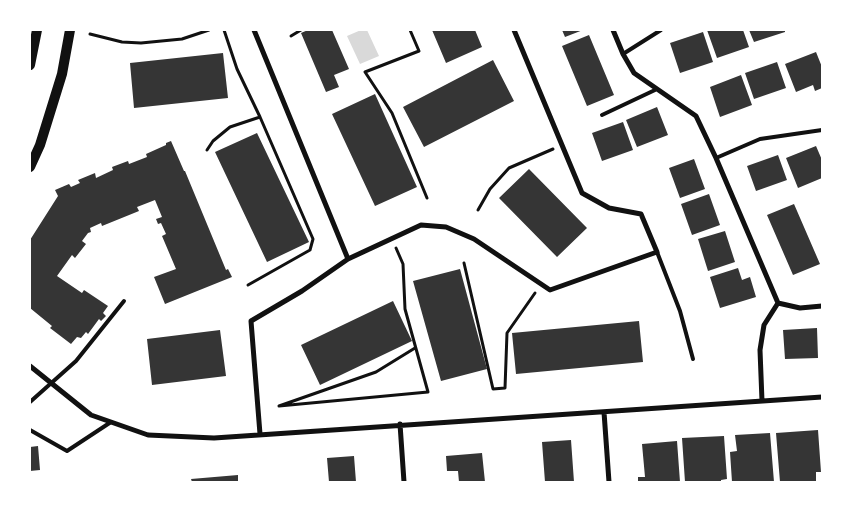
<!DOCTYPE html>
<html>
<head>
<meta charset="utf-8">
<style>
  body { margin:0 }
  #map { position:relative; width:852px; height:512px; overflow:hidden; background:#fff; font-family:"PT Serif",serif }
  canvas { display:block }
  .frame { position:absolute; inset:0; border:31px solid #fff; pointer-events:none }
</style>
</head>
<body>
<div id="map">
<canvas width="852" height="512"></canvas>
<div class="frame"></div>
</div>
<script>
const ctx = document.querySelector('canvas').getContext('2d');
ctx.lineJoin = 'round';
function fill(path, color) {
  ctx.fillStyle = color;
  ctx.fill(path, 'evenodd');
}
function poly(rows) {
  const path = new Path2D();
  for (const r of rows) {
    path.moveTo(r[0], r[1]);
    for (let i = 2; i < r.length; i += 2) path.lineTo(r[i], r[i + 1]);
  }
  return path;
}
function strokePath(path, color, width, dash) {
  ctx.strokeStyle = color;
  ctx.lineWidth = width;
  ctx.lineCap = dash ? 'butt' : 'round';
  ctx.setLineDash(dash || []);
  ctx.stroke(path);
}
fill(poly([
  [361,30,367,30,379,56,360,64,347,36]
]), '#d9d9d9');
fill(poly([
  [308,30,332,30,349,69,334,75,339,87,326,92,301,33],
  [432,30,475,30,482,47,446,63],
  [562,30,583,30,565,37],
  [707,30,743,30,749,47,717,58],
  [749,30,785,30,785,32,754,42],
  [703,32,713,62,680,73,670,43],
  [589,35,614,95,587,106,562,46],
  [816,52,822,67,822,88,815,91,813,85,796,92,785,64],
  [223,53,228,98,134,108,130,63],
  [493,60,514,101,424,147,403,107],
  [777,62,786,88,754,99,745,73],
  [741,75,752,105,720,117,710,87],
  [375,94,417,187,375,206,332,114],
  [657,107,668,135,637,147,626,120],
  [623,122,633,150,602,161,592,133],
  [257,133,309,242,267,262,215,152],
  [171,141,184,171,185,171,226,270,228,269,232,277,165,304,154,277,176,269,162,236,166,234,161,223,158,224,156,219,162,217,155,200,137,207,139,211,102,226,101,223,90,228,91,232,88,233,82,241,86,244,75,258,72,255,57,276,82,293,84,290,108,306,103,313,106,316,101,321,99,319,88,334,86,332,81,338,77,337,71,344,50,328,52,326,30,308,30,240,58,196,55,190,69,184,71,187,80,183,78,180,95,173,96,178,113,170,112,167,128,161,129,164,147,157,146,154,166,145,166,143],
  [816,146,822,160,822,178,798,188,786,158],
  [778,155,787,180,756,191,747,166],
  [694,159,705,189,680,198,669,168],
  [529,169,587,228,557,257,499,198],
  [709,194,720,225,692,235,681,204],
  [794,204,820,264,793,275,767,215],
  [725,231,735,262,708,271,698,239],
  [738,268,742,280,750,277,756,297,720,308,710,277],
  [460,269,487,369,441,381,413,281],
  [393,301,412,341,320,385,301,345],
  [639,321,643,362,516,374,512,333],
  [817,328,818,358,785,359,783,330],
  [220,330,226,376,152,385,147,339],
  [818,430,821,472,816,472,816,482,780,482,776,433],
  [770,433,774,482,732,482,730,452,737,451,735,435],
  [724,436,727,479,721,480,721,482,685,482,682,438],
  [571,440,574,482,545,482,542,442],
  [677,441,680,482,638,482,638,477,645,477,642,444],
  [38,446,40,470,30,471,30,447],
  [482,453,485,482,459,482,458,471,447,471,446,456],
  [354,456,356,482,329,482,327,458],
  [238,475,238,482,192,482,191,479]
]), '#353535');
strokePath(poly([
  [224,30,237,69,260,117,313,239,310,250,248,285],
  [410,30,419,51,365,72,392,113,427,198],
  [90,34,122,42,141,43,182,39,209,30],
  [291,36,301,30],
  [207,150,213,141,230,127,260,117],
  [478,210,490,189,509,168,553,149],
  [396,248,403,264,405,309,428,392,279,406,376,372,415,348],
  [464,263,493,389,505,388,507,333,535,293]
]), '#111', 3);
strokePath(poly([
  [623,54,661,30],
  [602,115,655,90],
  [716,158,760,139,822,130],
  [657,252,680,311,693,359],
  [30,402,76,361,124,301],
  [30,430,67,451,111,422]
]), '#111', 4);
strokePath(poly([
  [254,30,348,259,421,225,446,227,474,239,550,290,657,252,641,214,609,208,582,193,514,30],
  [613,30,623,54,634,73,696,116,716,158,778,303,800,308,822,306],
  [30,366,91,415,148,435,214,438,822,397],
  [762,401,760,350,764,325,778,303],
  [604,412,609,482],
  [400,424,404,482],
  [260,434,251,321,302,291,348,259]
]), '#111', 5);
strokePath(poly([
  [30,65,37,30],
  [30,167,40,145,62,74,70,30]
]), '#111', 10);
</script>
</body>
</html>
